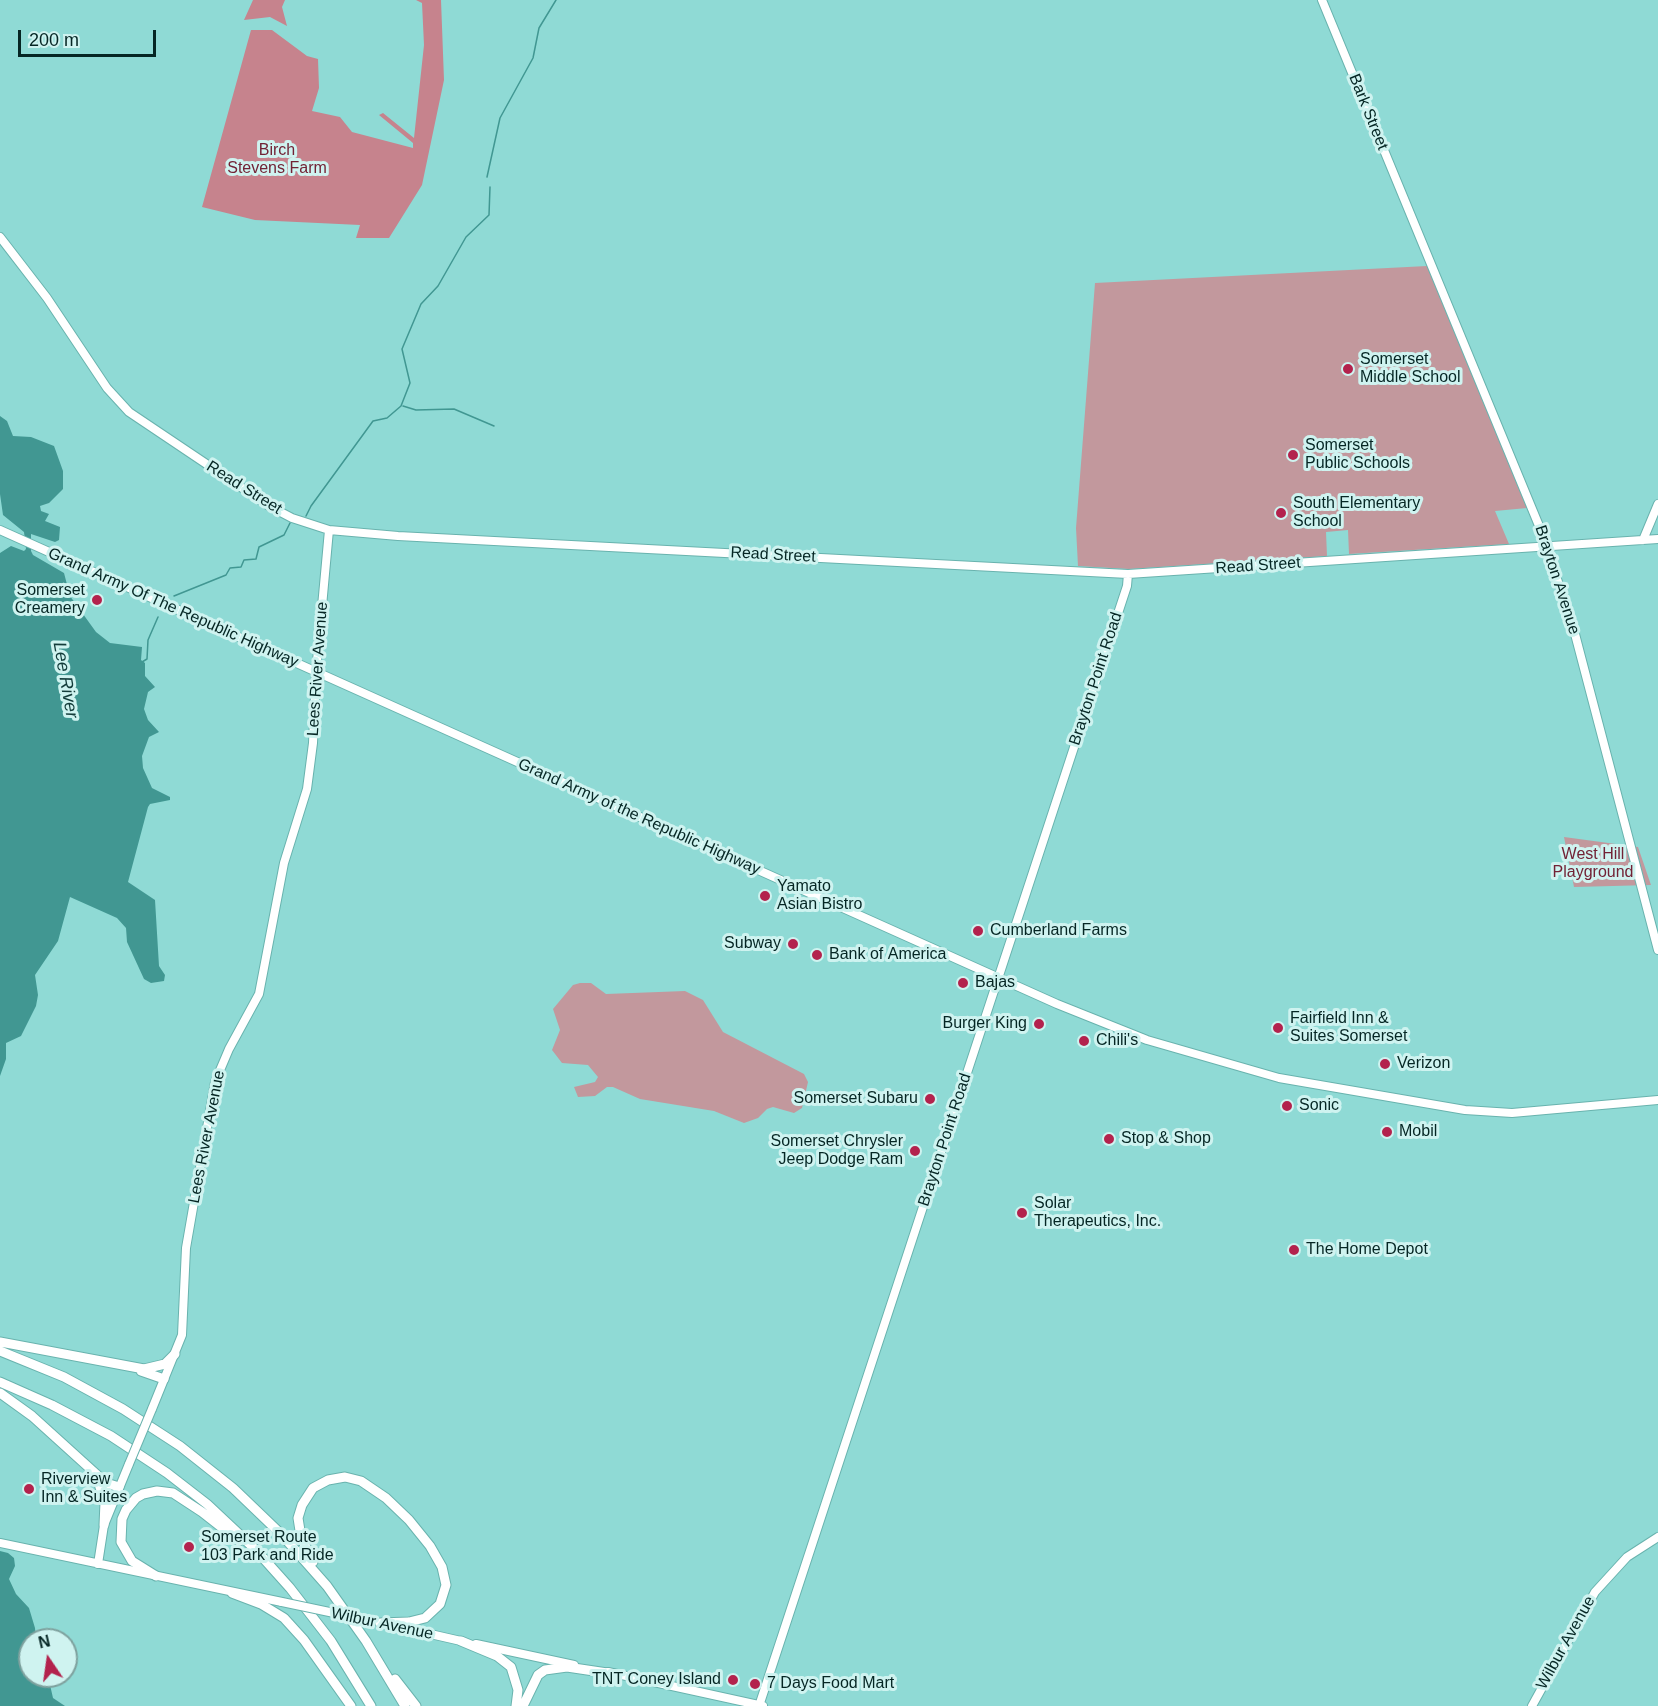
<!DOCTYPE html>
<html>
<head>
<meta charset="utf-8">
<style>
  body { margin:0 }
  #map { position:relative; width:1658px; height:1706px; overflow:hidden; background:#8fdad5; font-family:Helvetica,sans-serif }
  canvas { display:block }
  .north { position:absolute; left:18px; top:1628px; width:60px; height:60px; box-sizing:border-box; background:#cff3f0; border:2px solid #7ea19e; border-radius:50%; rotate:347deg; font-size:16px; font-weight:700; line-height:24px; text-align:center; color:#052624 }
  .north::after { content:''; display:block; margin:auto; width:21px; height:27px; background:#b3224d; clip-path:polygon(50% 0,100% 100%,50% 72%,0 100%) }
  .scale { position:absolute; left:18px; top:30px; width:138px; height:27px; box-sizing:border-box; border:3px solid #052624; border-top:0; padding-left:8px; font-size:18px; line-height:21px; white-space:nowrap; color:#052624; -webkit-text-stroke:4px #cff3f0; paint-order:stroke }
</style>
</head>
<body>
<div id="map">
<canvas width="1658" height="1706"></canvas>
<div class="north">N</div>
<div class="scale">200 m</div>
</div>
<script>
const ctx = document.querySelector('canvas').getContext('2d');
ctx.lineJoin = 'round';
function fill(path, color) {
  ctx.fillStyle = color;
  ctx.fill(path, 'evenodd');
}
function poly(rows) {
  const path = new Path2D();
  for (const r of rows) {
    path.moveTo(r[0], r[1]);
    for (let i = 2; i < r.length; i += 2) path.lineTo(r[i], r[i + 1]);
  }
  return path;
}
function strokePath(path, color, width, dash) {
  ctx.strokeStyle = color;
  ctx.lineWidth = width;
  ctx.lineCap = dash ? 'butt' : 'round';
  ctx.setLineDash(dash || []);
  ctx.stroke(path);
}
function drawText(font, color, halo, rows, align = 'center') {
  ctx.font = font + ' Helvetica,sans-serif';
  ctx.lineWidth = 6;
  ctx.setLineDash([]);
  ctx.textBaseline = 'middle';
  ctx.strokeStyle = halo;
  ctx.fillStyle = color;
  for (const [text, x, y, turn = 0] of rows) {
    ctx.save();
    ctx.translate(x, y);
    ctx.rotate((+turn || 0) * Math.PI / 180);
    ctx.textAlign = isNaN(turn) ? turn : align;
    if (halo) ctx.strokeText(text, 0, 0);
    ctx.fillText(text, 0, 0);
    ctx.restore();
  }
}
fill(poly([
  [1427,266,1527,508,1495,511,1509,544,1349,554,1348,530,1326,532,1327,556,1129,569,1078,566,1076,528,1095,283],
  [1564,837,1638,847,1651,885,1574,887],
  [580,983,591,983,606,994,685,991,703,1000,723,1032,804,1074,808,1082,802,1108,794,1113,773,1107,767,1109,758,1118,744,1123,714,1111,640,1099,613,1087,607,1087,595,1096,578,1097,574,1087,595,1082,598,1077,588,1065,562,1063,552,1050,560,1030,553,1009,573,985]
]), '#c2989d');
fill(poly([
  [253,0,285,0,282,7,287,26,270,17,244,20],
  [416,0,441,0,444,80,422,185,389,238,356,238,360,225,255,220,202,207,251,30,272,30,307,56,318,59,319,88,312,111,340,117,352,132,413,148,413,143,379,115,383,113,414,138,424,45,422,3]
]), '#c6838d');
fill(poly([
  [0,416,7,421,13,436,31,437,54,446,63,471,63,489,49,503,40,506,41,511,49,514,45,521,60,527,59,540,55,542,31,534,31,551,33,555,64,573,70,596,96,632,110,643,142,647,141,660,145,663,145,676,155,687,148,692,144,709,148,720,159,732,149,737,142,756,143,768,152,788,170,797,170,800,150,804,148,807,128,882,155,900,159,966,165,975,164,981,151,983,144,979,127,942,126,928,117,918,70,897,58,941,35,975,38,995,36,1006,21,1036,6,1043,6,1059,0,1076,0,553,11,546,24,551,26,549,24,532,3,515,0,494],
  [0,1551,8,1553,14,1558,15,1566,9,1579,16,1594,29,1608,35,1628,36,1640,30,1640,30,1676,48,1676,53,1698,65,1706,0,1706]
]), '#419792');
strokePath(poly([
  [487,177,500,118,533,58,539,28,556,0],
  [403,406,416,410,454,409,494,426],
  [306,516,311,506,373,421,387,418,401,406,410,383,402,349,421,304,438,286,466,237,489,215,490,187],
  [174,596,226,575,230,568,241,567,244,560,256,559,259,547,284,535,290,523],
  [142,662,147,659,148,640,158,617]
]), '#419792', 1.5);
const secondary = poly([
  [1322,0,1542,533,1575,634,1658,950],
  [0,237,47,298,107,388,129,412,269,506,292,518,329,530,398,536,1128,574,1658,539],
  [1643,540,1658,504],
  [152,1409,182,1335,186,1248,215,1082,229,1049,259,994,284,863,307,789,313,743,316,672,329,530],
  [0,1543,282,1602],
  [98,1564,104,1525,129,1464],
  [391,1625,461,1641],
  [759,1706,1127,586,1128,574]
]);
const primary = poly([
  [0,530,1057,1004,1147,1040,1279,1078,1465,1110,1512,1113,1658,1100],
  [476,1644,574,1665],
  [608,1672,763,1706],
  [1532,1706,1595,1592,1627,1557,1658,1537]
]);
const highway = poly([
  [0,1342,144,1369,165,1364,175,1354],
  [0,1351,64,1377,123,1409,180,1446,233,1488,282,1535,327,1586,366,1641,405,1706],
  [141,1371,164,1379],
  [0,1382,52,1405,111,1436,167,1473,207,1504,256,1550,290,1588,331,1641,371,1706],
  [0,1393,32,1416,106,1483,119,1487],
  [97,1478,105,1502,104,1525],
  [313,1562,301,1537,298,1518,302,1505,313,1488,328,1480,345,1477,361,1481,386,1498,409,1520,430,1546,442,1567,446,1585,440,1604,425,1618,409,1622,380,1623],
  [156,1576,132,1561,121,1542,122,1519,126,1510,136,1498,143,1494,157,1491,173,1493,202,1512,239,1541],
  [232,1593,261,1604,284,1618,304,1640,351,1706],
  [461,1641,497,1656,511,1667,518,1690,516,1706],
  [395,1679,416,1706],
  [523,1706,538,1675,545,1670,567,1667,614,1674]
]);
strokePath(secondary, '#69b3ae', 10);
strokePath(primary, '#69b3ae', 10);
strokePath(highway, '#69b3ae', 11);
strokePath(secondary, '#fff', 8);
strokePath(primary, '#fff', 8);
strokePath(highway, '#fff', 9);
const secondaryBridge = poly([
  [129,1464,152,1409],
  [282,1602,372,1621]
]);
strokePath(secondaryBridge, '#69b3ae', 10, []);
strokePath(secondaryBridge, '#fff', 8);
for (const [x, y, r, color] of [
  [1348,369,6,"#b3224d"],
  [1293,455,6,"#b3224d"],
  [1281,513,6,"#b3224d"],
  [97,600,6,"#b3224d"],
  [765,896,6,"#b3224d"],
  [978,931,6,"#b3224d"],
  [793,944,6,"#b3224d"],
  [817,955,6,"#b3224d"],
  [963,983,6,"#b3224d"],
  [1039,1024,6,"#b3224d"],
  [1278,1028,6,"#b3224d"],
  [1084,1041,6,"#b3224d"],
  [1385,1064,6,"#b3224d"],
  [930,1099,6,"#b3224d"],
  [1287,1106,6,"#b3224d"],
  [1387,1132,6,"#b3224d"],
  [1109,1139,6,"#b3224d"],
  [915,1151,6,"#b3224d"],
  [1022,1213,6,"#b3224d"],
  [1294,1250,6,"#b3224d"],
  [29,1489,6,"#b3224d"],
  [189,1547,6,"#b3224d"],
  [733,1680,6,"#b3224d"],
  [755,1684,6,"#b3224d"]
]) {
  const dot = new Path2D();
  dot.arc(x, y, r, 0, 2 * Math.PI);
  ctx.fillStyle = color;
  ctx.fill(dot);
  strokePath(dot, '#cff3f0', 2);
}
drawText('16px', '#052624', '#cff3f0', [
  ["Bark Street",1368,112,68],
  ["Read Street",244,488,32],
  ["Read Street",773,555,3],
  ["Read Street",1258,566,-4],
  ["Brayton Avenue",1557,580,72],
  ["Grand Army Of The Republic Highway",173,608,24],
  ["Lees River Avenue",318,669,-86],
  ["Brayton Point Road",1096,679,-72],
  ["Grand Army of the Republic Highway",639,817,24],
  ["Lees River Avenue",207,1137,-79],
  ["Brayton Point Road",945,1140,-72],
  ["Wilbur Avenue",382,1624,12],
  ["Wilbur Avenue",1566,1643,-61]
]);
drawText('16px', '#722235', '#cff3f0', [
  ["Birch",277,151],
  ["Stevens Farm",277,169],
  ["West Hill",1593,855],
  ["Playground",1593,873]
]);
drawText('16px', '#052624', '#cff3f0', [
  ["Somerset",1360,360],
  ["Middle School",1360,378],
  ["Somerset",1305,446],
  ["Public Schools",1305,464],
  ["South Elementary",1293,504],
  ["School",1293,522],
  ["Somerset",85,591,"right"],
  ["Creamery",85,609,"right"],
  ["Yamato",777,887],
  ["Asian Bistro",777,905],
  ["Cumberland Farms",990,931],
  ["Subway",781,944,"right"],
  ["Bank of America",829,955],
  ["Bajas",975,983],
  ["Fairfield Inn &",1290,1019],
  ["Suites Somerset",1290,1037],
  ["Burger King",1027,1024,"right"],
  ["Chili's",1096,1041],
  ["Verizon",1397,1064],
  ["Somerset Subaru",918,1099,"right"],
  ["Sonic",1299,1106],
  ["Mobil",1399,1132],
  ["Stop & Shop",1121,1139],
  ["Somerset Chrysler",903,1142,"right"],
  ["Jeep Dodge Ram",903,1160,"right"],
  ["Solar",1034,1204],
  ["Therapeutics, Inc.",1034,1222],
  ["The Home Depot",1306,1250],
  ["Riverview",41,1480],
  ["Inn & Suites",41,1498],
  ["Somerset Route",201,1538],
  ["103 Park and Ride",201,1556],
  ["TNT Coney Island",721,1680,"right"],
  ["7 Days Food Mart",767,1684]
], 'left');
drawText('italic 18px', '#133c3a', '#cff3f0', [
  ["Lee River",65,680,80]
]);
</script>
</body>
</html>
